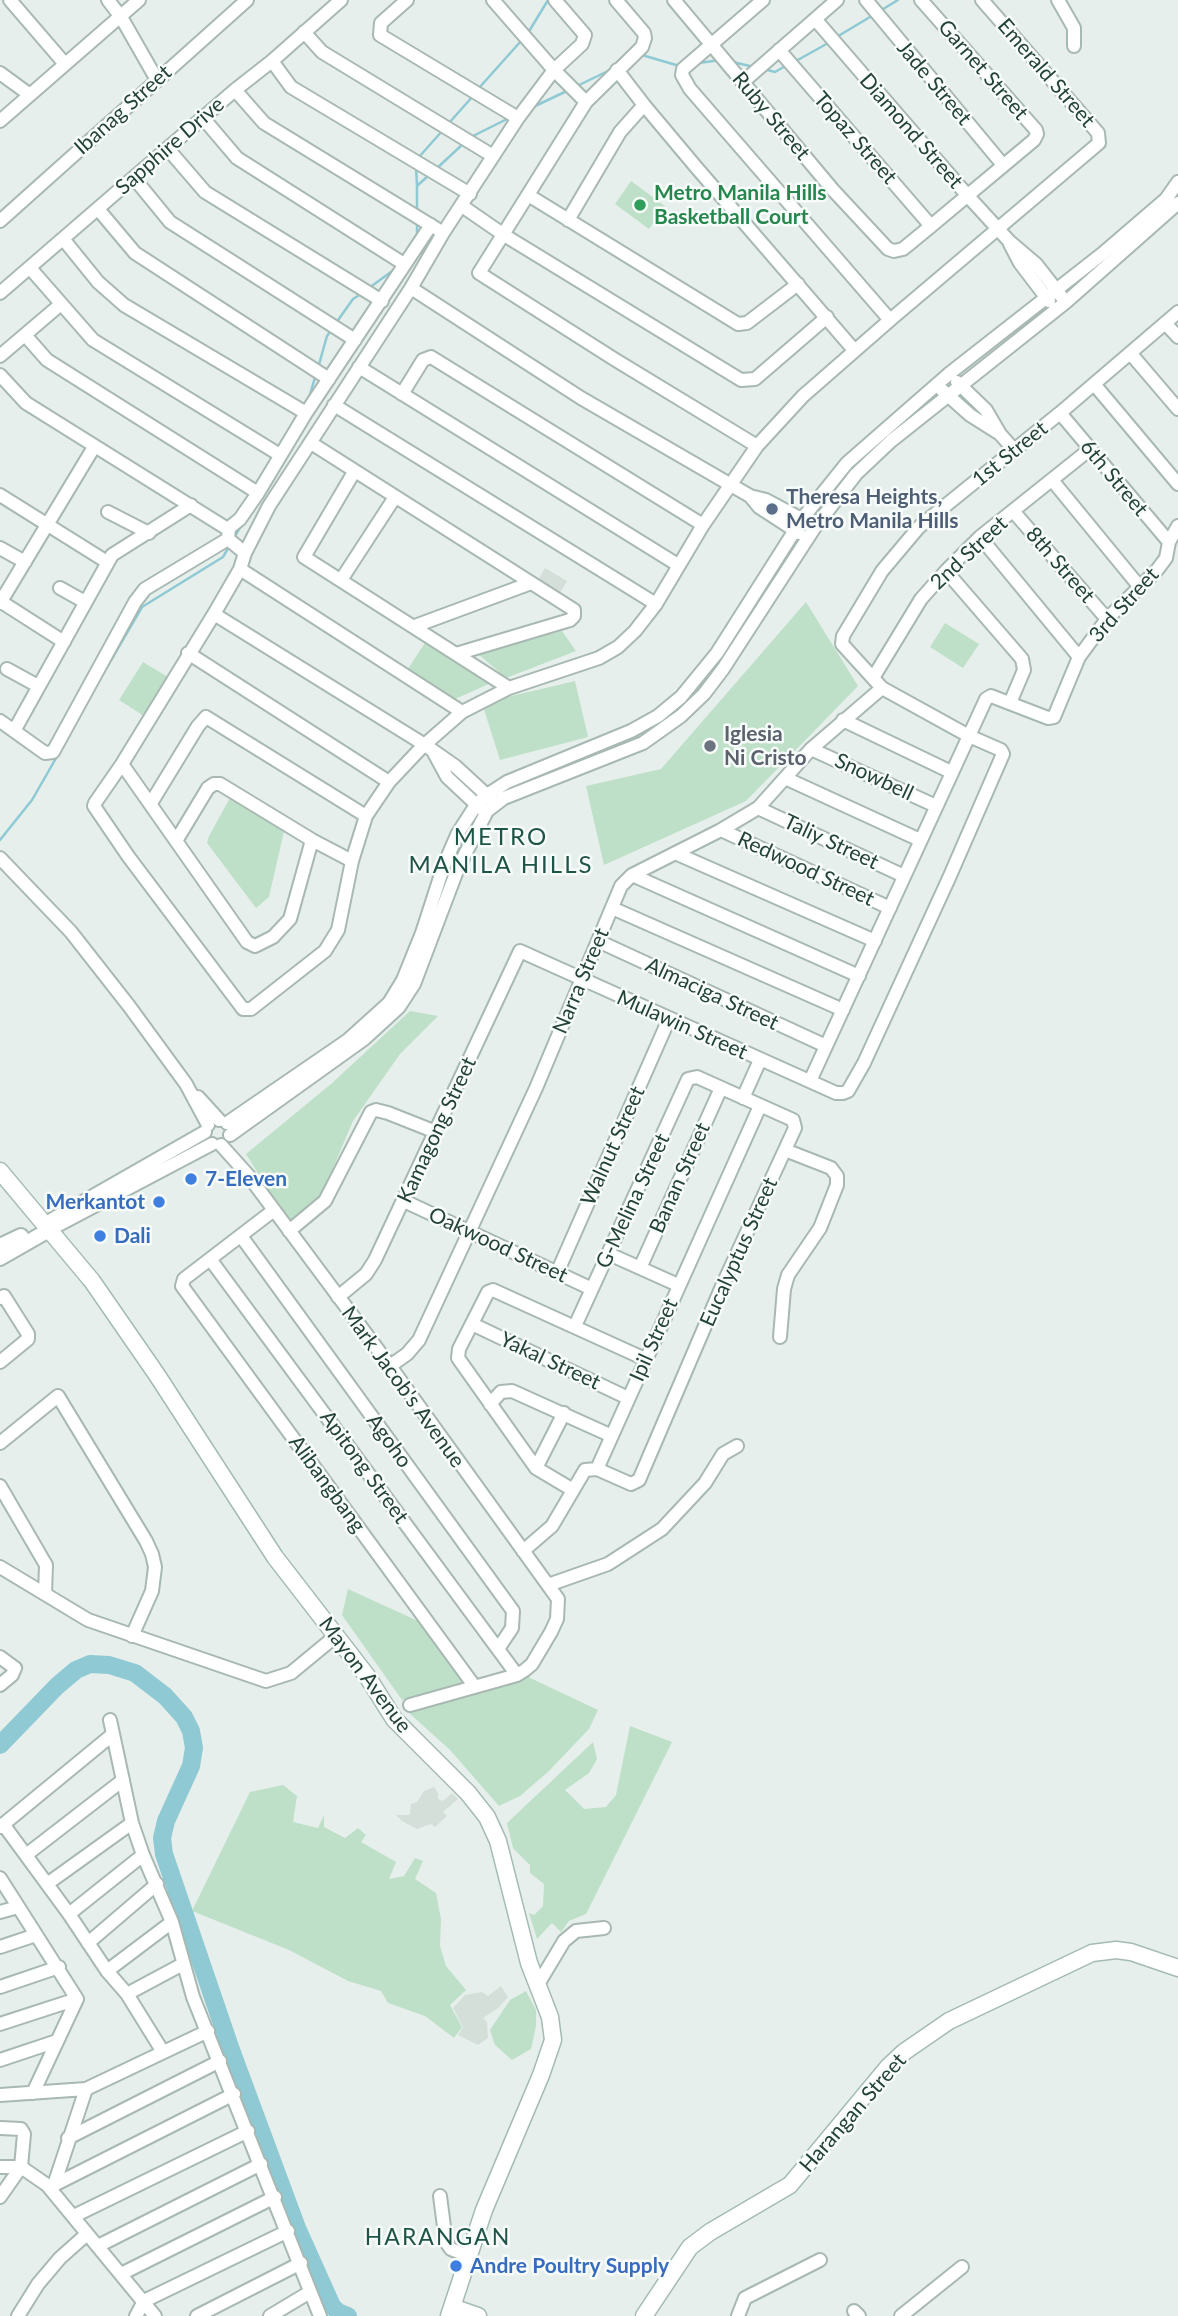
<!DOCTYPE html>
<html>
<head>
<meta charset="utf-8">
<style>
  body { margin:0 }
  canvas { display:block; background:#e6efeb }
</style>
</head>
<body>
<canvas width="1178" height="2316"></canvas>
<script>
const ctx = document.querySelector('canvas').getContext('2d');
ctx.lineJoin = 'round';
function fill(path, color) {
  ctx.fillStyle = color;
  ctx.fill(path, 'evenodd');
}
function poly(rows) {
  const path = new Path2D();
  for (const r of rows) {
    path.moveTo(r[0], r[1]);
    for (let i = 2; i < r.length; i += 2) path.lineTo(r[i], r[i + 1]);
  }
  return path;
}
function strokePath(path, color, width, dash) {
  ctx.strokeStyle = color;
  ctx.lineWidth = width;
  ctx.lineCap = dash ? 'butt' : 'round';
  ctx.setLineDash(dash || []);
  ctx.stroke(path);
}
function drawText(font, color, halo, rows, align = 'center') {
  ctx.font = font + ' Lato,sans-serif';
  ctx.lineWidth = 5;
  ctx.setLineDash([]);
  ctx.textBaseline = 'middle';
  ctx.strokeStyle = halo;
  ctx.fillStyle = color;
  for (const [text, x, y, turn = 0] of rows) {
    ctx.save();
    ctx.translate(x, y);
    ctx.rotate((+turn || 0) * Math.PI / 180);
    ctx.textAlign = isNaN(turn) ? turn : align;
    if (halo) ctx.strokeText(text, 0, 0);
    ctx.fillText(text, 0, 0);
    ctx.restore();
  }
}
fill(poly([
  [545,568,567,581,559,595,537,582],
  [434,1787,438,1793,438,1799,443,1801,452,1793,458,1799,443,1812,447,1816,435,1827,431,1824,417,1829,402,1821,396,1815,410,1815,411,1804,417,1802,424,1791],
  [501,1986,508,1997,498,2008,483,2018,487,2022,488,2038,478,2045,458,2035,463,2027,453,2008,465,1995,482,1992,488,1996]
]), '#d4dfda');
fill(poly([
  [631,181,665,206,649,229,615,204],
  [806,602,858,686,746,801,604,865,586,786,661,769],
  [945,623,979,644,963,668,930,647],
  [562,631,576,651,506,678,477,653],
  [427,640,491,683,453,700,407,670],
  [143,662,168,677,144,716,119,700],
  [575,681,588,737,500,760,482,703],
  [231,796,285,827,269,897,256,908,207,843,209,836],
  [410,1011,438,1016,400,1054,353,1121,322,1194,288,1222,246,1154,331,1084],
  [348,1589,418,1621,436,1641,466,1684,402,1700,342,1615],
  [524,1675,598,1710,589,1729,548,1772,520,1796,499,1806,450,1750,408,1712,500,1685],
  [630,1726,672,1742,586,1914,569,1921,561,1932,552,1923,537,1939,529,1913,534,1915,543,1906,544,1884,530,1873,530,1865,513,1848,507,1823,593,1742,597,1759,589,1773,565,1790,584,1809,606,1807,616,1795],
  [283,1785,297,1796,293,1822,318,1828,324,1815,324,1827,345,1838,358,1828,366,1835,361,1842,396,1862,389,1879,404,1876,415,1858,423,1861,415,1879,436,1893,441,1919,440,1946,446,1966,466,1990,450,2005,462,2027,454,2038,425,2016,388,2003,381,1991,348,1981,289,1950,192,1911,250,1792],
  [526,1991,536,2010,536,2026,531,2049,512,2060,495,2045,490,2030,510,2000]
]), '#bfe0c8');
strokePath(poly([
  [880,11,898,0],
  [528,33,548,0],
  [835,38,875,14],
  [642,55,676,65,682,65],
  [796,61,830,42],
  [733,62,754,67],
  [699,63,720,60],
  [764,69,775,72,787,65],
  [575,87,610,70],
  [479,88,521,41],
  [531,108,569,90],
  [449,123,473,96],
  [471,137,509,118],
  [419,157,443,130],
  [416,166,417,186],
  [435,170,464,143],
  [417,211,417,186,430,174],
  [417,239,417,221],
  [369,288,395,269],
  [336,323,353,299,361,294],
  [318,368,327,336,332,329],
  [309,398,316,374],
  [233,540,242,524],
  [103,674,142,607,223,557,230,545],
  [0,840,32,800,59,753]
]), '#8ec9d4', 2.5);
strokePath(poly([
  [0,1745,57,1686,76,1670,90,1664,109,1665,135,1673,165,1696,184,1717,191,1731,194,1748,191,1766,166,1821,162,1838,164,1854,231,2050,297,2228,332,2306,338,2312,348,2316]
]), '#8ec9d4', 18);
const minor = poly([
  [10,0,65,64],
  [108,0,121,17,157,80],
  [407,0,381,23,380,35,518,118],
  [493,0,554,70,586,102],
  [555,0,585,35,582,44,554,70,518,118,443,233,411,288,269,506,245,553,240,569,214,614,122,764,95,803,94,806,128,856,243,1009,251,1009,325,951,338,930,352,861,366,816,389,782,422,747,462,712,509,688,599,658,618,647,635,631,656,604,703,525,757,446,803,396,890,320],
  [616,0,644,33,645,38,642,47,586,102,479,273,614,359,757,446],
  [674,0,833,190,888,249,894,251,903,249,931,226,1034,140,1037,134,1036,130,921,0],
  [763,0,683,69,682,75,690,89,890,320,1099,143,1098,133,982,0],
  [866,0,1003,165],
  [1058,0,1074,28,1074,46],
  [815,19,967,195,1009,241,1036,264,1061,296],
  [304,32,322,52,493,156],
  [779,50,931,226],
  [272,61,291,87,470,194],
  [617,70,644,105,696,167,854,350],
  [0,73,30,95],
  [743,82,837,0],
  [235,90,264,123,437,229],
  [203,118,237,158,404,264],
  [0,121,139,0],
  [168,149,205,192,382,301],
  [134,178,170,222,355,340],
  [528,195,738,324,747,323,798,284],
  [462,206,504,235,741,380,755,379,827,317],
  [98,209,135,253,329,379],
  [568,220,620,132,644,105],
  [0,221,247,0],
  [64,240,98,282,124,305,306,413],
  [1010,244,1020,263,1049,301],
  [30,268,93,340,280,455],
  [411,288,581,398,750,496,766,500,809,523],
  [0,293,235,90,272,61,341,0],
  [1165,323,1178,337],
  [25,335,47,360,258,493],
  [1131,354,1178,409],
  [0,356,61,304],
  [359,367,678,565],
  [0,375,26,403,226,528,229,528],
  [957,382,986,410,1000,434,1015,451],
  [1094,384,1178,484],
  [942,390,970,415,1000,434],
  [402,394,423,360,431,357,703,525],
  [334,405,656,604],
  [1060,413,1169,542],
  [311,443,574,610,574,616,570,620,456,654],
  [354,472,304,557,509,688],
  [1052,480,1139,586],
  [0,495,107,562],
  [750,496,759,507,799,533],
  [1013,511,1107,619],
  [108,512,149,533],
  [980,537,1079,657],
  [228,539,229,528,240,519,258,493,306,413,431,225],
  [0,548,25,562],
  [240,569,462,712],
  [946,571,1022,659,1024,670,1010,703],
  [341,580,395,497],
  [60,588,85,602],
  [0,601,64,642],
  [0,603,94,447],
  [214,614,425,745,455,766,492,800],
  [415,626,531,583],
  [188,653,389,782],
  [7,669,38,686],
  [873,678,921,599,946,571,980,537,1089,450],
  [843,720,951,772],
  [0,721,45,753,53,752,135,602,145,589,228,539,245,553],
  [14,731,112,555,191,505],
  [811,749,936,806],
  [434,753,447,777,480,808],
  [122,764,247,942,255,946,273,937,290,919,312,840],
  [785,778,920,840],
  [151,803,198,726,206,717,366,816],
  [758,808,904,876],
  [721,830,890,908],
  [176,841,208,788,214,784,220,784,312,840,352,861],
  [675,853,875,941],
  [0,858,71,932,129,1006,186,1084,208,1125],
  [632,875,859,976],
  [612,908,843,1010],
  [598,941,826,1046],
  [810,1081,986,699,991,696,1048,718,1054,717,1079,657,1107,619,1157,570,1166,558,1169,542,1178,526],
  [198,1097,219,1120],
  [743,1098,760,1060],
  [227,1123,348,1040,389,1003,403,980,422,933,444,865,458,833,476,805,487,795,507,782,631,731,658,716,681,697,717,653,802,519,847,463,950,373,1102,254,1166,199,1178,182],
  [230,1135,364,1039,399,1007,414,984,458,868,487,811,504,798,643,743,681,716,704,694,723,669,815,527,856,474,891,441,1066,302,1178,203],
  [221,1145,248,1175,390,1366,558,1599,557,1619,551,1632,532,1664,525,1670,517,1675,410,1705],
  [404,1201,592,1289],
  [274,1210,184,1279,182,1286,475,1687],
  [44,1224,205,1132],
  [49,1230,212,1144],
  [289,1231,325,1201,371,1112,376,1110,388,1113,436,1132],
  [241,1236,513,1611,512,1628,498,1649],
  [609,1254,678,1285],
  [210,1259,517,1675],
  [640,1268,721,1088],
  [557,1273,669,1019],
  [338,1297,366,1274,375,1260,520,951,836,1093,843,1093,848,1091,864,1063,949,878,1003,754,1001,750,969,736,882,688,842,644,843,636,882,571,919,527,1060,413,1178,312],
  [0,1298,4,1296,28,1334,28,1339,0,1362],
  [472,1324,628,1398],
  [575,1326,688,1079,697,1077,793,1120,795,1128,723,1284,639,1480,631,1484,597,1469],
  [780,1337,784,1289,788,1275,820,1228,837,1185,837,1176,831,1168,785,1150],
  [390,1366,407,1354,419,1340,536,1088,621,886,632,875,721,830,758,808,811,749,882,688],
  [490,1404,501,1392,512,1391,612,1436],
  [0,1443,58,1396,146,1541,152,1554,155,1567,152,1591,132,1636],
  [536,1468,564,1413],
  [0,1486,46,1565,45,1594],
  [573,1490,536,1468,458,1358,459,1349,488,1292,493,1290,645,1359],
  [523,1551,552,1526,585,1470,597,1469,760,1106],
  [0,1567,88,1620,266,1681,291,1673,337,1635],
  [548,1585,608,1564,662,1529,705,1483,723,1454,737,1446],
  [0,1657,15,1668,12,1675,0,1685],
  [110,1720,132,1823,143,1855,172,1922,193,1997,320,2316],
  [3,1824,69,1914,107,1971,127,1994,163,2052],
  [0,1827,112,1735],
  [26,1855,123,1780],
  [0,1878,77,1999,33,2093],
  [47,1884,132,1823],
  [0,1912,18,1907],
  [69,1914,143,1855],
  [88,1943,157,1884],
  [0,1947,36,1935],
  [107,1971,172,1922],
  [537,1986,564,1941,576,1931,604,1928],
  [0,1987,59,1967],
  [127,1994,183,1964],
  [0,2024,77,1999],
  [0,2060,57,2041],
  [0,2095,86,2089,208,2031],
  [0,2128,21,2129,24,2134,21,2167,0,2197],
  [68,2138,220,2061],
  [0,2167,21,2167,47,2185,155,2316],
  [54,2185,234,2094],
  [51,2187,54,2185,86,2089],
  [440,2196,446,2242,451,2249,468,2256],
  [74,2216,248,2131],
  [98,2246,261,2164],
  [121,2274,275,2197],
  [854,2311,859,2316],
  [18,2316,38,2284,60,2258,87,2234],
  [136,2316,144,2301,288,2231],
  [197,2316,301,2263],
  [270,2316,310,2292],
  [738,2316,745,2298,820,2260],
  [901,2316,962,2267]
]);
const tertiary = poly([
  [0,1246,21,1236],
  [0,1258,49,1230]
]);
const secondary = poly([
  [0,1171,92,1281,157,1375,275,1557,367,1676,394,1719,468,1793,487,1817,498,1841,529,1963,550,2017,553,2040,541,2075,484,2210,449,2316],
  [452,2307,478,2316],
  [644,2316,690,2247,710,2232,790,2185,888,2067,904,2052,949,2021,1092,1953,1116,1950,1131,1952,1178,1968]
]);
strokePath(minor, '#a8b8b2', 16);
strokePath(tertiary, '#a8b8b2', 18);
strokePath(secondary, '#a4bbb3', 19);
strokePath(minor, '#fff', 12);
strokePath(tertiary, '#fff', 14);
strokePath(secondary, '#fff', 16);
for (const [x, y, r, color] of [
  [640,205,7,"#2e9e5b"],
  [772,509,7,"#5c6f8a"],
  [710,746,7,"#6b7280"],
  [191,1179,7,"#3f7fe0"],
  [159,1202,7,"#3f7fe0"],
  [100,1236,7,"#3f7fe0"],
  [456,2266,7,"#3f7fe0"]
]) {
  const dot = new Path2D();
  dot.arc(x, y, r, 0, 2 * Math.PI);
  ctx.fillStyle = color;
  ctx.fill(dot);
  strokePath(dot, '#f7fbf9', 2.5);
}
drawText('21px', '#24423a', '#f7fbf9', [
  ["Garnet Street",983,70,49],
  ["Emerald Street",1046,73,49],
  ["Jade Street",934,83,50],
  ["Ibanag Street",123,110,-42],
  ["Ruby Street",771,116,50],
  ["Diamond Street",911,131,49],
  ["Topaz Street",855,138,49],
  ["Sapphire Drive",170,146,-41],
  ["1st Street",1010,454,-39],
  ["6th Street",1114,478,50],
  ["2nd Street",969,553,-43],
  ["8th Street",1060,565,49],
  ["3rd Street",1124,605,-48],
  ["Snowbell",874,777,25],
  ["Taliy Street",831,842,25],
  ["Redwood Street",806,869,25],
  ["Narra Street",581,981,-67],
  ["Almaciga Street",712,994,25],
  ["Mulawin Street",682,1025,24],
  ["Kamagong Street",437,1130,-65],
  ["Walnut Street",613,1146,-66],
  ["Banan Street",680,1178,-66],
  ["G-Melina Street",633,1201,-65],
  ["Oakwood Street",498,1245,25],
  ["Eucalyptus Street",739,1252,-66],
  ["Ipil Street",654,1340,-66],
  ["Yakal Street",550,1361,25],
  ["Mark Jacob's Avenue",403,1387,54],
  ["Agoho",389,1441,54],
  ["Apitong Street",364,1467,54],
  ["Alibangbang",327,1484,54],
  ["Mayon Avenue",365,1675,53],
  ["Harangan Street",853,2113,-49]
]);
drawText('bold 21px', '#27864d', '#f7fbf9', [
  ["Metro Manila Hills",654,193],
  ["Basketball Court",654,217]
], 'left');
drawText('bold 21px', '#4e5e75', '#f7fbf9', [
  ["Theresa Heights,",786,497],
  ["Metro Manila Hills",786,521]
], 'left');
drawText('bold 21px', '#5b616d', '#f7fbf9', [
  ["Iglesia",724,734],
  ["Ni Cristo",724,758]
], 'left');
drawText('bold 21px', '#366cbe', '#f7fbf9', [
  ["7-Eleven",205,1179],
  ["Merkantot",145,1202,"right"],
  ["Dali",114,1236],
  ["Andre Poultry Supply",470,2266]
], 'left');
ctx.letterSpacing = '2px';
drawText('23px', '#1f5548', '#f7fbf9', [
  ["HARANGAN",438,2238]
]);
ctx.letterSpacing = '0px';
ctx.letterSpacing = '2px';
drawText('24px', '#1f5548', '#f7fbf9', [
  ["METRO",501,837],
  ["MANILA HILLS",501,865]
]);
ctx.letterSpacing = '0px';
</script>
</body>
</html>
